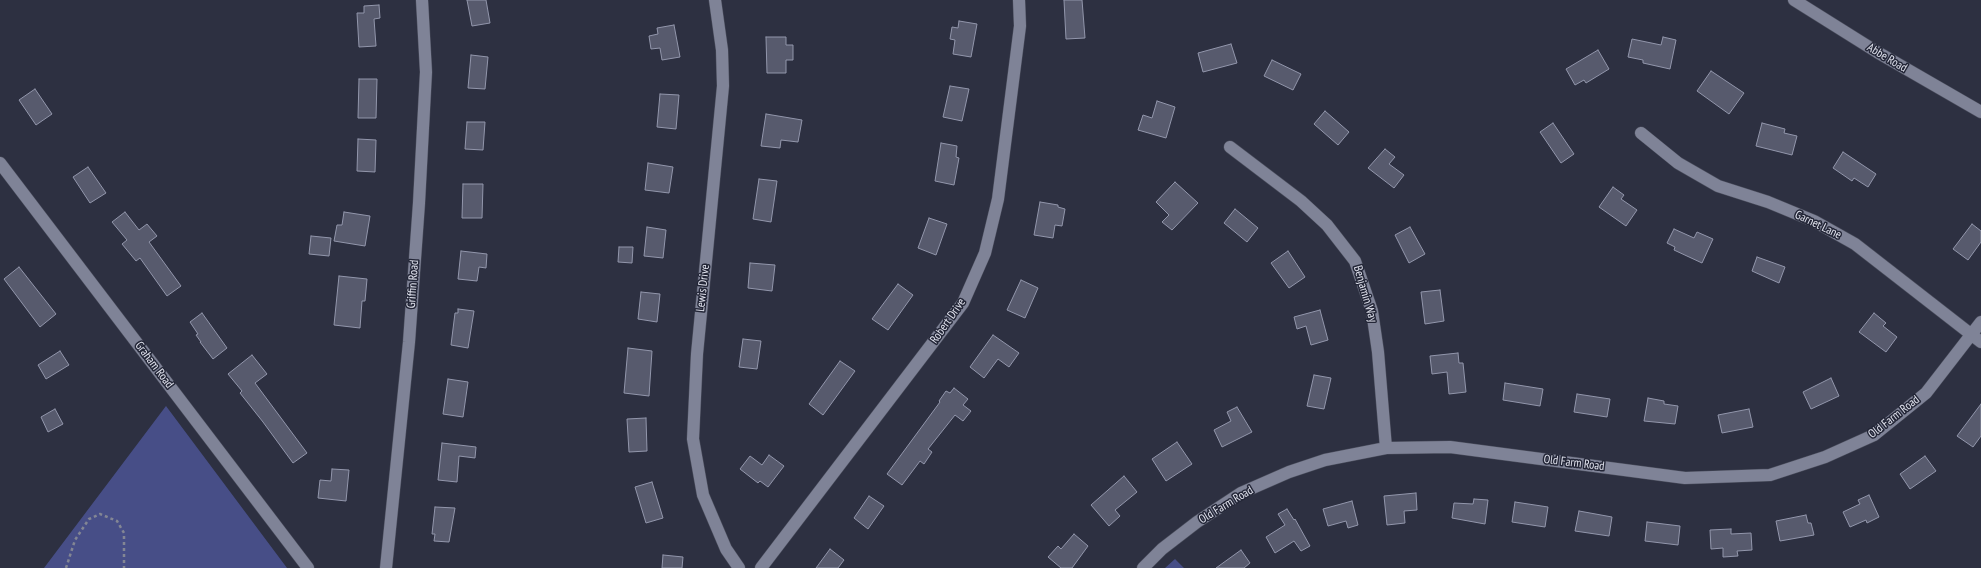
<!DOCTYPE html>
<html>
<head>
<meta charset="utf-8">
<style>
  body { margin:0 }
  canvas { display:block; background:#2d3041 }
</style>
</head>
<body>
<canvas width="1981" height="568"></canvas>
<script>
const ctx = document.querySelector('canvas').getContext('2d');
ctx.lineJoin = 'round';
function fill(path, color) {
  ctx.fillStyle = color;
  ctx.fill(path, 'evenodd');
}
function poly(rows) {
  const path = new Path2D();
  for (const r of rows) {
    path.moveTo(r[0], r[1]);
    for (let i = 2; i < r.length; i += 2) path.lineTo(r[i], r[i + 1]);
  }
  return path;
}
function strokePath(path, color, width, dash) {
  ctx.strokeStyle = color;
  ctx.lineWidth = width;
  ctx.lineCap = dash ? 'butt' : 'round';
  ctx.setLineDash(dash || []);
  ctx.stroke(path);
}
function drawText(font, color, halo, rows, align = 'center') {
  ctx.font = font + ' "PT Sans Narrow",sans-serif';
  ctx.lineWidth = 3;
  ctx.setLineDash([]);
  ctx.textBaseline = 'middle';
  ctx.strokeStyle = halo;
  ctx.fillStyle = color;
  for (const [text, x, y, turn = 0] of rows) {
    ctx.save();
    ctx.translate(x, y);
    ctx.rotate((+turn || 0) * Math.PI / 180);
    ctx.textAlign = isNaN(turn) ? turn : align;
    if (halo) ctx.strokeText(text, 0, 0);
    ctx.fillText(text, 0, 0);
    ctx.restore();
  }
}
fill(poly([
  [166,406,287,568,44,568],
  [1175,559,1184,568,1165,568]
]), '#474e87');
const building = poly([
  [467,0,486,0,490,23,472,26,467,0],
  [1064,0,1082,0,1085,38,1066,39,1064,0],
  [379,5,380,18,374,19,376,46,359,47,357,13,364,13,364,6,379,5],
  [959,21,977,24,971,57,953,54,955,40,950,39,952,27,958,28,959,21],
  [674,25,680,57,662,60,660,48,651,49,649,36,658,34,657,28,674,25],
  [766,37,786,37,786,45,793,45,793,60,786,60,786,73,767,73,766,37],
  [1663,37,1676,40,1670,69,1643,63,1643,60,1628,57,1632,39,1661,45,1663,37],
  [1231,44,1237,63,1203,72,1198,53,1231,44],
  [1598,50,1609,69,1586,83,1584,80,1575,85,1566,69,1598,50],
  [471,55,488,57,485,89,468,88,471,55],
  [1272,60,1301,74,1293,90,1264,76,1272,60],
  [1711,71,1744,93,1729,114,1697,91,1711,71],
  [359,79,377,79,376,118,358,118,359,79],
  [950,86,969,89,962,121,943,117,950,86],
  [35,89,52,114,36,125,19,100,35,89],
  [660,94,679,95,676,129,657,127,660,94],
  [1157,101,1175,107,1166,138,1138,130,1143,115,1152,118,1157,101],
  [1325,111,1349,132,1338,145,1314,124,1325,111],
  [766,114,802,120,798,142,781,140,780,148,761,146,766,114],
  [467,122,485,122,483,150,465,149,467,122],
  [1553,123,1574,154,1561,163,1540,132,1553,123],
  [1762,123,1785,129,1784,133,1797,136,1792,155,1756,146,1762,123],
  [358,139,376,140,375,172,357,171,358,139],
  [941,143,957,146,956,157,959,158,954,185,935,181,941,143],
  [1385,149,1395,157,1389,164,1404,175,1394,188,1368,168,1385,149],
  [1843,152,1876,174,1868,187,1854,178,1852,181,1833,168,1843,152],
  [648,163,673,167,669,193,645,190,648,163],
  [88,167,106,193,90,203,73,177,88,167],
  [759,179,777,181,771,222,753,219,759,179],
  [1175,182,1198,203,1172,230,1162,222,1169,215,1156,202,1175,182],
  [463,184,483,184,482,218,462,218,463,184],
  [1613,187,1624,195,1621,199,1637,210,1626,226,1599,207,1613,187],
  [1040,202,1058,205,1058,207,1065,209,1062,226,1055,225,1053,238,1034,235,1040,202],
  [1235,209,1258,228,1247,242,1224,223,1235,209],
  [125,212,139,230,147,224,157,236,149,242,181,286,167,296,140,258,136,261,122,244,127,240,112,222,125,212],
  [344,212,370,216,365,246,334,241,337,225,342,225,344,212],
  [929,218,947,224,936,255,918,248,929,218],
  [1972,224,1981,231,1981,242,1968,260,1953,249,1972,224],
  [647,227,666,230,663,258,644,256,647,227],
  [1410,227,1425,254,1409,263,1395,235,1410,227],
  [1674,229,1694,238,1697,232,1713,239,1702,263,1674,250,1675,247,1667,243,1674,229],
  [311,236,331,238,329,256,309,254,311,236],
  [619,247,633,247,632,263,618,262,619,247],
  [461,251,487,254,486,268,479,267,477,281,458,279,461,251],
  [1288,251,1305,277,1289,288,1271,263,1288,251],
  [1757,257,1785,267,1779,283,1752,271,1757,257],
  [750,263,775,265,772,291,748,288,750,263],
  [19,267,56,314,40,327,4,279,19,267],
  [339,276,367,279,365,301,362,301,360,328,334,325,339,276],
  [1021,280,1038,288,1025,318,1007,310,1021,280],
  [898,284,913,295,888,330,872,319,898,284],
  [1440,290,1444,321,1425,324,1421,292,1440,290],
  [641,292,660,294,657,322,638,319,641,292],
  [458,309,474,311,468,348,451,345,455,313,458,313,458,309],
  [1320,310,1328,340,1311,345,1306,326,1297,329,1294,317,1320,310],
  [202,313,227,348,213,359,200,342,201,342,196,335,198,334,190,322,202,313],
  [1874,313,1886,323,1883,326,1897,337,1886,352,1859,332,1874,313],
  [993,335,1019,353,1009,367,998,359,984,378,970,367,993,335],
  [743,339,761,341,757,369,739,367,743,339],
  [628,348,652,351,649,396,624,393,628,348],
  [60,351,69,365,46,379,38,365,60,351],
  [1458,353,1459,363,1463,363,1466,392,1449,394,1447,372,1432,374,1430,356,1458,353],
  [252,355,267,374,255,383,307,453,293,463,263,422,240,393,242,391,228,374,252,355],
  [840,361,855,371,823,415,809,404,840,361],
  [1314,375,1331,378,1324,409,1307,406,1314,375],
  [1831,378,1839,396,1811,409,1803,392,1831,378],
  [448,379,468,382,463,417,443,414,448,379],
  [1505,383,1543,389,1540,406,1503,400,1505,383],
  [954,388,968,399,963,405,971,411,963,421,955,415,928,449,932,452,924,464,920,461,902,485,887,474,940,402,939,401,946,391,950,393,954,388],
  [1577,394,1610,399,1607,417,1574,412,1577,394],
  [1648,398,1664,401,1664,404,1678,406,1675,424,1644,421,1648,398],
  [1981,404,1981,436,1973,447,1957,436,1981,404],
  [1237,407,1252,432,1222,447,1214,430,1231,421,1227,412,1237,407],
  [55,409,63,424,48,432,41,417,55,409],
  [1749,409,1753,427,1722,433,1718,415,1749,409],
  [646,418,647,451,629,452,627,419,646,418],
  [1177,442,1192,464,1166,481,1152,459,1177,442],
  [442,443,476,447,475,458,459,456,457,482,438,480,442,443],
  [769,455,784,466,768,487,760,481,758,483,740,469,750,456,762,465,769,455],
  [1925,456,1936,471,1910,489,1900,474,1925,456],
  [332,469,349,470,346,501,318,498,320,480,331,481,332,469],
  [1124,476,1137,492,1115,510,1120,516,1109,526,1091,505,1124,476],
  [652,482,663,518,646,523,635,487,652,482],
  [1416,493,1417,510,1404,511,1405,523,1387,525,1384,496,1416,493],
  [1869,495,1879,517,1867,523,1866,520,1850,527,1843,512,1860,504,1858,500,1869,495],
  [869,496,884,506,868,529,854,518,869,496],
  [1474,499,1488,500,1485,524,1452,518,1454,503,1473,504,1474,499],
  [1352,501,1358,525,1348,528,1346,521,1328,526,1323,509,1352,501],
  [1515,502,1548,507,1545,527,1512,522,1515,502],
  [435,507,455,508,449,542,434,541,435,534,432,534,435,507],
  [1287,509,1294,520,1295,519,1310,546,1301,551,1294,541,1275,553,1266,537,1285,525,1278,514,1287,509],
  [1579,511,1612,517,1609,536,1575,531,1579,511],
  [1806,515,1808,523,1811,523,1814,535,1780,541,1776,521,1806,515],
  [1647,522,1680,526,1678,545,1645,541,1647,522],
  [1731,529,1731,534,1751,533,1752,550,1737,551,1738,556,1723,557,1723,548,1711,549,1710,530,1731,529],
  [1074,534,1088,546,1072,568,1061,568,1048,557,1058,546,1061,549,1074,534],
  [830,549,844,560,838,568,816,568,830,549],
  [1241,550,1250,563,1244,568,1216,568,1241,550],
  [663,555,683,557,682,568,662,568,663,555]
]);
fill(building, '#575a6d');
strokePath(building, '#9296ab', 1);
const minor = poly([
  [715,0,722,50,723,86,697,354,693,439,703,495,726,549,739,568],
  [1794,0,1877,52,1981,112],
  [1641,133,1678,163,1718,186,1768,202,1814,221,1855,244,1981,342],
  [1230,147,1301,201,1327,225,1355,261,1372,311,1378,352,1386,448],
  [0,163,308,568],
  [386,568,409,342,419,203,426,72,422,0],
  [761,568,963,303,985,253,998,199,1020,26,1019,0],
  [1143,568,1162,549,1197,522,1241,493,1289,472,1325,460,1386,448,1450,447,1685,478,1770,475,1825,457,1874,435,1926,393,1981,322]
]);
strokePath(minor, '#4a4d5c', 13);
strokePath(poly([
  [66,568,75,540,89,519,100,514,117,521,124,533,124,568]
]), '#838694', 2.5, [3, 3]);
strokePath(minor, '#7f8397', 12);
drawText('12px', '#e2e4ef', '#232637', [
  ["Abbe Road",1887,58,31],
  ["Garnet Lane",1818,225,26],
  ["Griffin Road",413,284,-86],
  ["Lewis Drive",703,288,-84],
  ["Benjamin Way",1365,294,74],
  ["Robert Drive",948,321,-55],
  ["Graham Road",154,365,53],
  ["Old Farm Road",1894,417,-38],
  ["Old Farm Road",1574,463,7],
  ["Old Farm Road",1226,505,-31]
]);
</script>
</body>
</html>
